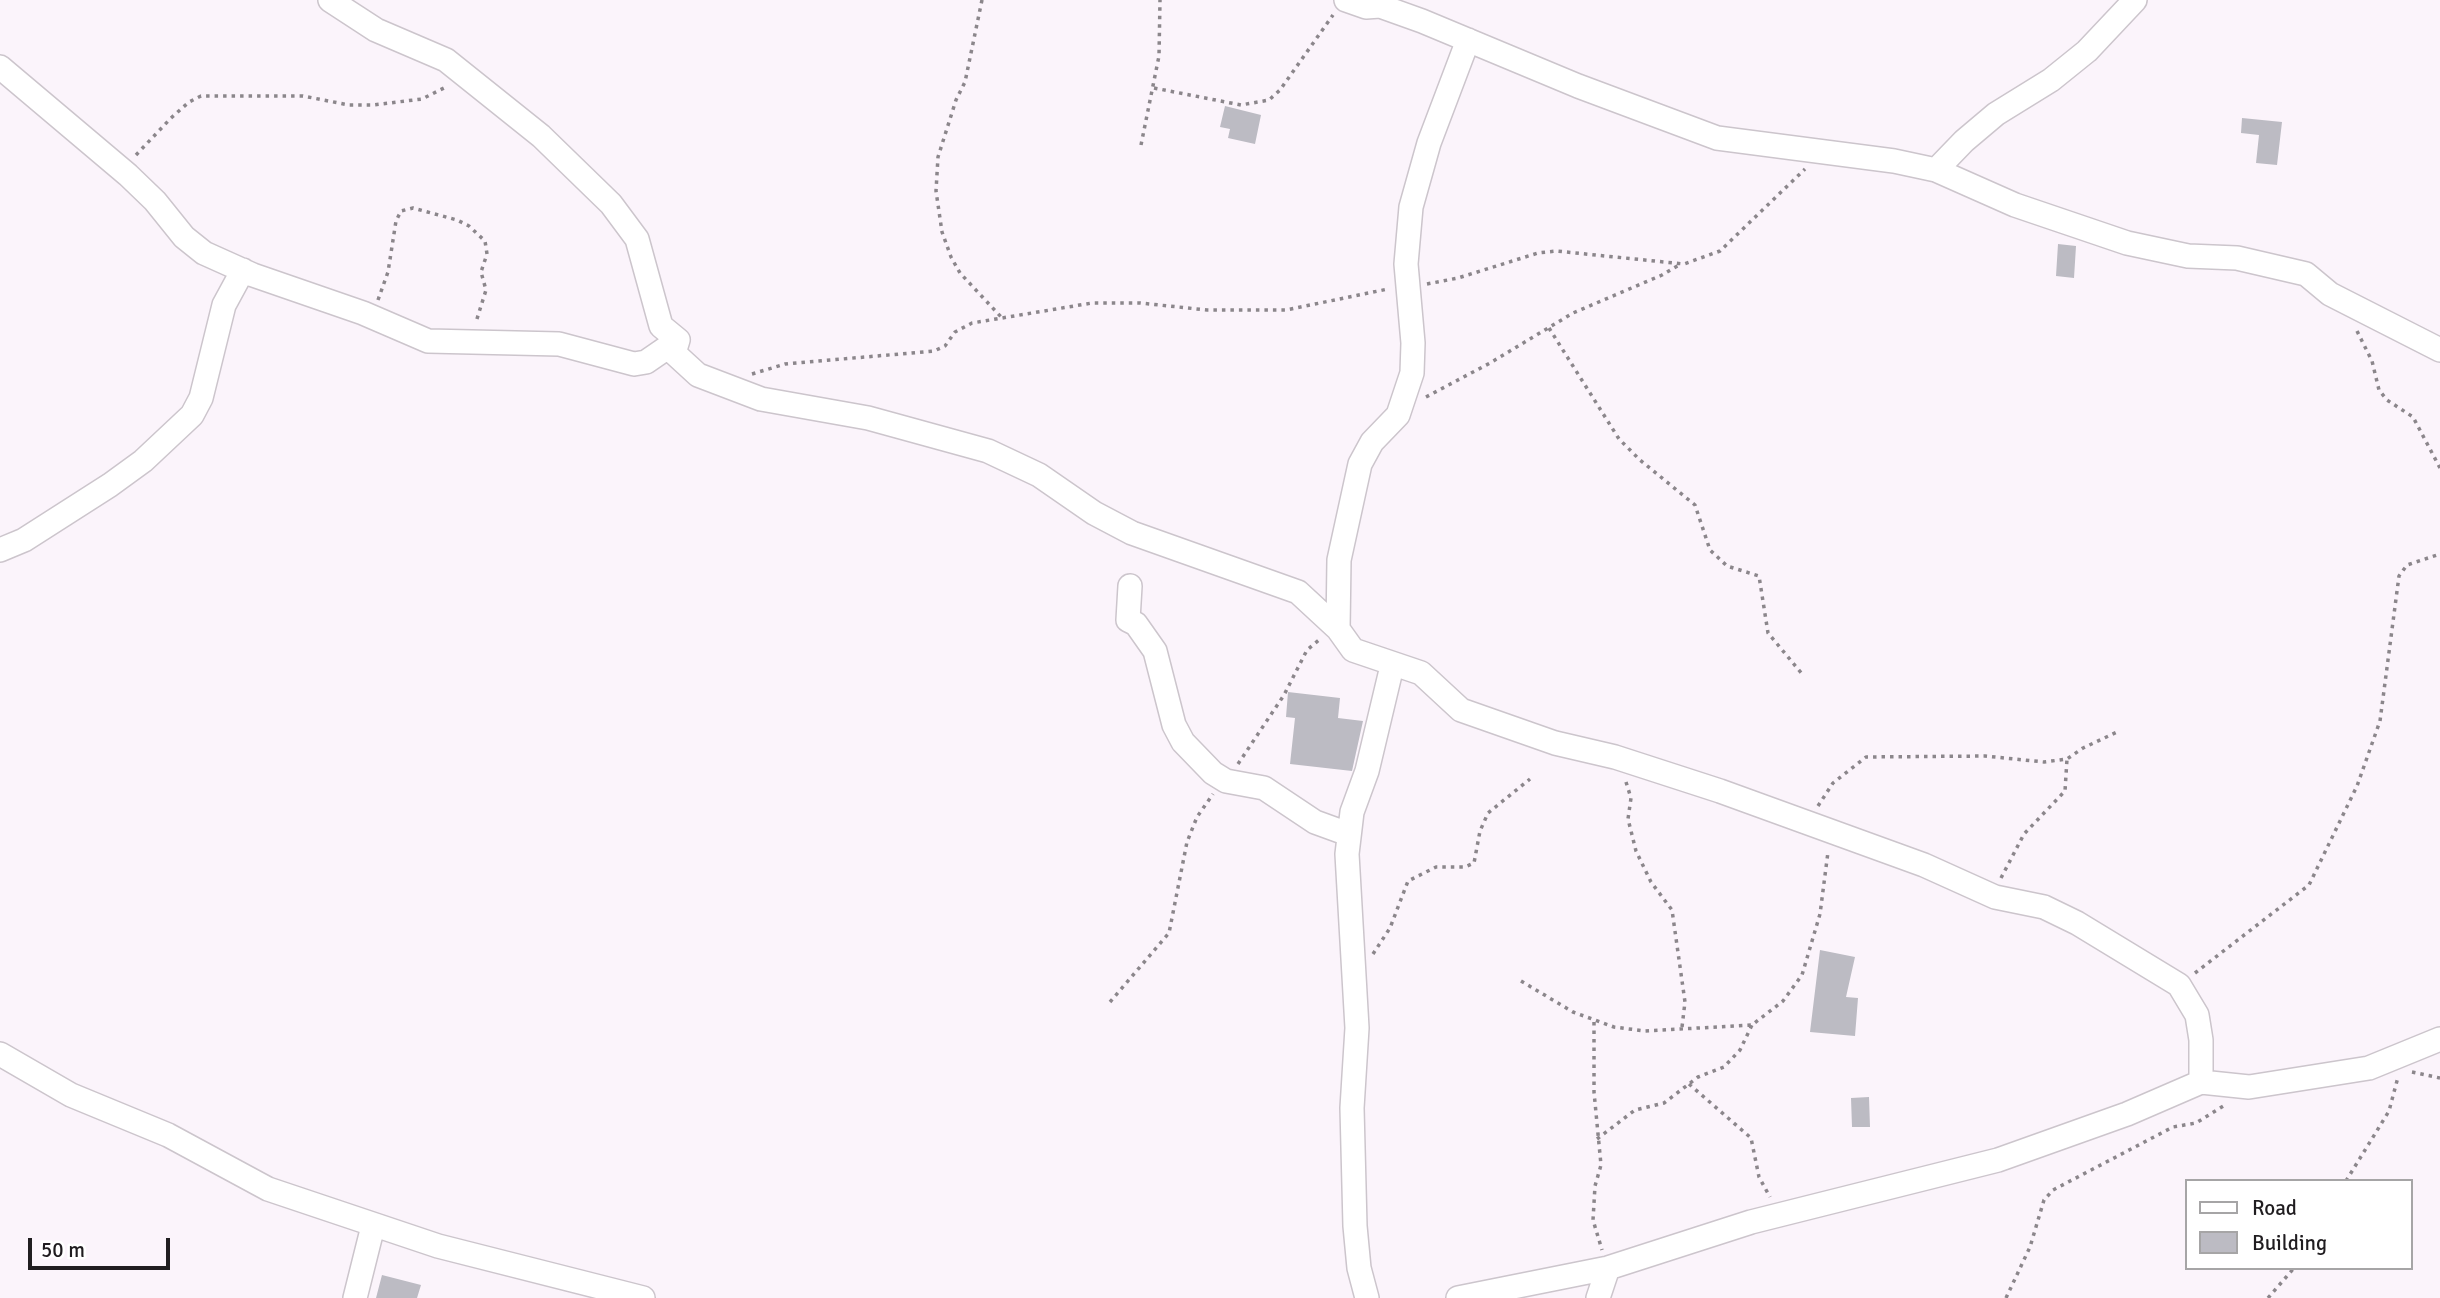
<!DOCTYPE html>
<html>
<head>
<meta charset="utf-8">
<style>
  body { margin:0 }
  #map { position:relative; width:2440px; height:1298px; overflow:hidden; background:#fbf4fb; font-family:Signika,sans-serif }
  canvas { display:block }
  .legend { position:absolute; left:2185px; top:1179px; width:228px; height:91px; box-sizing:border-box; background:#fff; border:2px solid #a6a5a6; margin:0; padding:9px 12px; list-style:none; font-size:21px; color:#201d20 }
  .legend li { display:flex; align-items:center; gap:14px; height:35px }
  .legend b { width:35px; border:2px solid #a6a5a6 }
  .scale { position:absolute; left:28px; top:1238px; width:142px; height:32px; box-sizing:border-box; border:4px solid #201d20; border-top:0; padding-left:9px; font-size:21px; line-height:24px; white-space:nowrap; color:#201d20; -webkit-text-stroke:5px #fff; paint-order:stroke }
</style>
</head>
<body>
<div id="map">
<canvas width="2440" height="1298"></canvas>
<ul class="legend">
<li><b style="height:9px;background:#fff"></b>Road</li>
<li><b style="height:19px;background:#bcbbc3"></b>Building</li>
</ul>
<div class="scale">50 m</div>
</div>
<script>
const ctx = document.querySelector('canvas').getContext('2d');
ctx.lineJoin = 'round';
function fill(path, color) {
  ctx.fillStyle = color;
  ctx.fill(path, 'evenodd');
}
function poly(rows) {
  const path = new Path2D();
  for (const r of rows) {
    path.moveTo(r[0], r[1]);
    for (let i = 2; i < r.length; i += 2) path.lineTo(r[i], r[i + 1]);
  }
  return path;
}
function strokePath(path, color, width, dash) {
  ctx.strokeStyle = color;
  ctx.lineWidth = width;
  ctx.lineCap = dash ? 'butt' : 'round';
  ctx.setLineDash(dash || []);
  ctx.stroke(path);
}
fill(poly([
  [1225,106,1261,115,1255,144,1228,138,1230,129,1220,127],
  [2242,118,2282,122,2277,165,2256,163,2259,135,2241,133],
  [2058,244,2076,246,2074,278,2056,276],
  [1288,692,1340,698,1338,718,1363,721,1352,771,1290,764,1295,718,1286,717],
  [1820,950,1855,957,1846,997,1858,998,1855,1036,1810,1032],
  [1869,1097,1870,1127,1852,1127,1851,1098],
  [382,1275,421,1285,417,1298,376,1298]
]), '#bcbbc3');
const minor = poly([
  [330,0,376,30,446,60,541,136,611,204,637,239,661,326,678,340,674,353,698,375,761,399,868,418,988,451,1039,475,1094,513,1132,533,1298,592,1338,629,1353,650,1421,673,1461,710,1555,743,1615,757,1720,791,1924,865,1995,897,2044,907,2077,923,2179,985,2197,1015,2201,1040,2201,1082,2127,1114,1998,1160,1751,1222,1608,1268,1458,1298],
  [1346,0,1366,7,1380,6,1422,21,1578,86,1717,138,1894,161,1936,170,2015,205,2127,243,2188,256,2237,258,2306,274,2330,294,2440,350],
  [0,67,128,175,155,201,184,237,204,253,253,275,363,313,428,341,559,344,634,364,646,362,678,340],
  [1936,170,1964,141,1996,114,2051,80,2087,51,2135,0],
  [0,550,24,540,110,485,143,461,192,415,201,398,224,305,243,270],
  [1130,586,1128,620,1136,624,1155,651,1174,725,1183,742,1213,773,1226,781,1264,788,1315,822,1348,834],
  [1338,629,1339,560,1360,464,1372,442,1398,415,1412,373,1413,343,1406,264,1411,207,1429,143,1468,40],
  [0,1054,71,1095,168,1135,268,1189,438,1246,643,1298],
  [2201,1082,2249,1087,2369,1068,2440,1039],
  [355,1298,373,1226],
  [1367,1298,1359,1268,1355,1226,1352,1108,1357,1028,1347,854,1352,812,1367,771,1392,666],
  [1598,1298,1608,1268]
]);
strokePath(minor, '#ccc5cc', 26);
strokePath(poly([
  [982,0,965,82,956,100,938,157,936,191,942,232,951,257,960,273,1003,319],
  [1154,88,1241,105,1269,100,1280,90,1333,15],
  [1141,145,1159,56,1160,0],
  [136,155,171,118,189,102,201,96,303,96,349,105,373,105,422,99,446,87],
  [1427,284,1458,278,1538,253,1556,251,1684,264,1720,251,1805,169],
  [378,300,388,272,396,221,401,211,413,208,457,220,469,226,485,241,487,254,481,272,486,290,476,322],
  [1549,328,1619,439,1640,460,1695,505,1710,550,1727,566,1759,576,1768,633,1803,675],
  [2357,331,2372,361,2379,390,2387,400,2413,417,2440,468],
  [752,374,785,364,934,351,945,346,955,332,972,323,1092,303,1140,303,1207,310,1286,310,1388,289],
  [1426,397,1490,363,1573,313,1662,275,1679,265],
  [1238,764,1284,695,1307,650,1319,640],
  [1626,782,1631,798,1628,819,1636,851,1651,882,1672,910,1685,1002,1682,1027],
  [1818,806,1833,783,1866,757,1985,756,2044,762,2067,759,2083,748,2117,732],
  [2001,878,2024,834,2065,791,2067,759],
  [1373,954,1390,928,1408,881,1436,867,1465,867,1474,863,1480,831,1488,813,1530,779],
  [2195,973,2309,885,2357,786,2380,721,2399,576,2407,565,2440,554],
  [1521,981,1573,1012,1614,1027,1645,1031,1752,1025,1783,1001,1802,975,1820,914,1828,852],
  [1110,1002,1169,933,1187,842,1197,817,1213,794],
  [1594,1022,1594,1092,1601,1165,1595,1186,1593,1220,1602,1250],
  [2412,1072,2440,1078],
  [1689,1084,1751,1138,1759,1177,1770,1197],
  [1597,1139,1635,1110,1664,1103,1698,1077,1724,1067,1740,1050,1752,1025],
  [2346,1181,2389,1111,2398,1077],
  [2006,1298,2030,1247,2044,1200,2053,1190,2173,1127,2196,1123,2225,1105],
  [2268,1298,2294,1268]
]), '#8b868b', 3.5, [3.5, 5]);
strokePath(minor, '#fff', 23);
</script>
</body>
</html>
